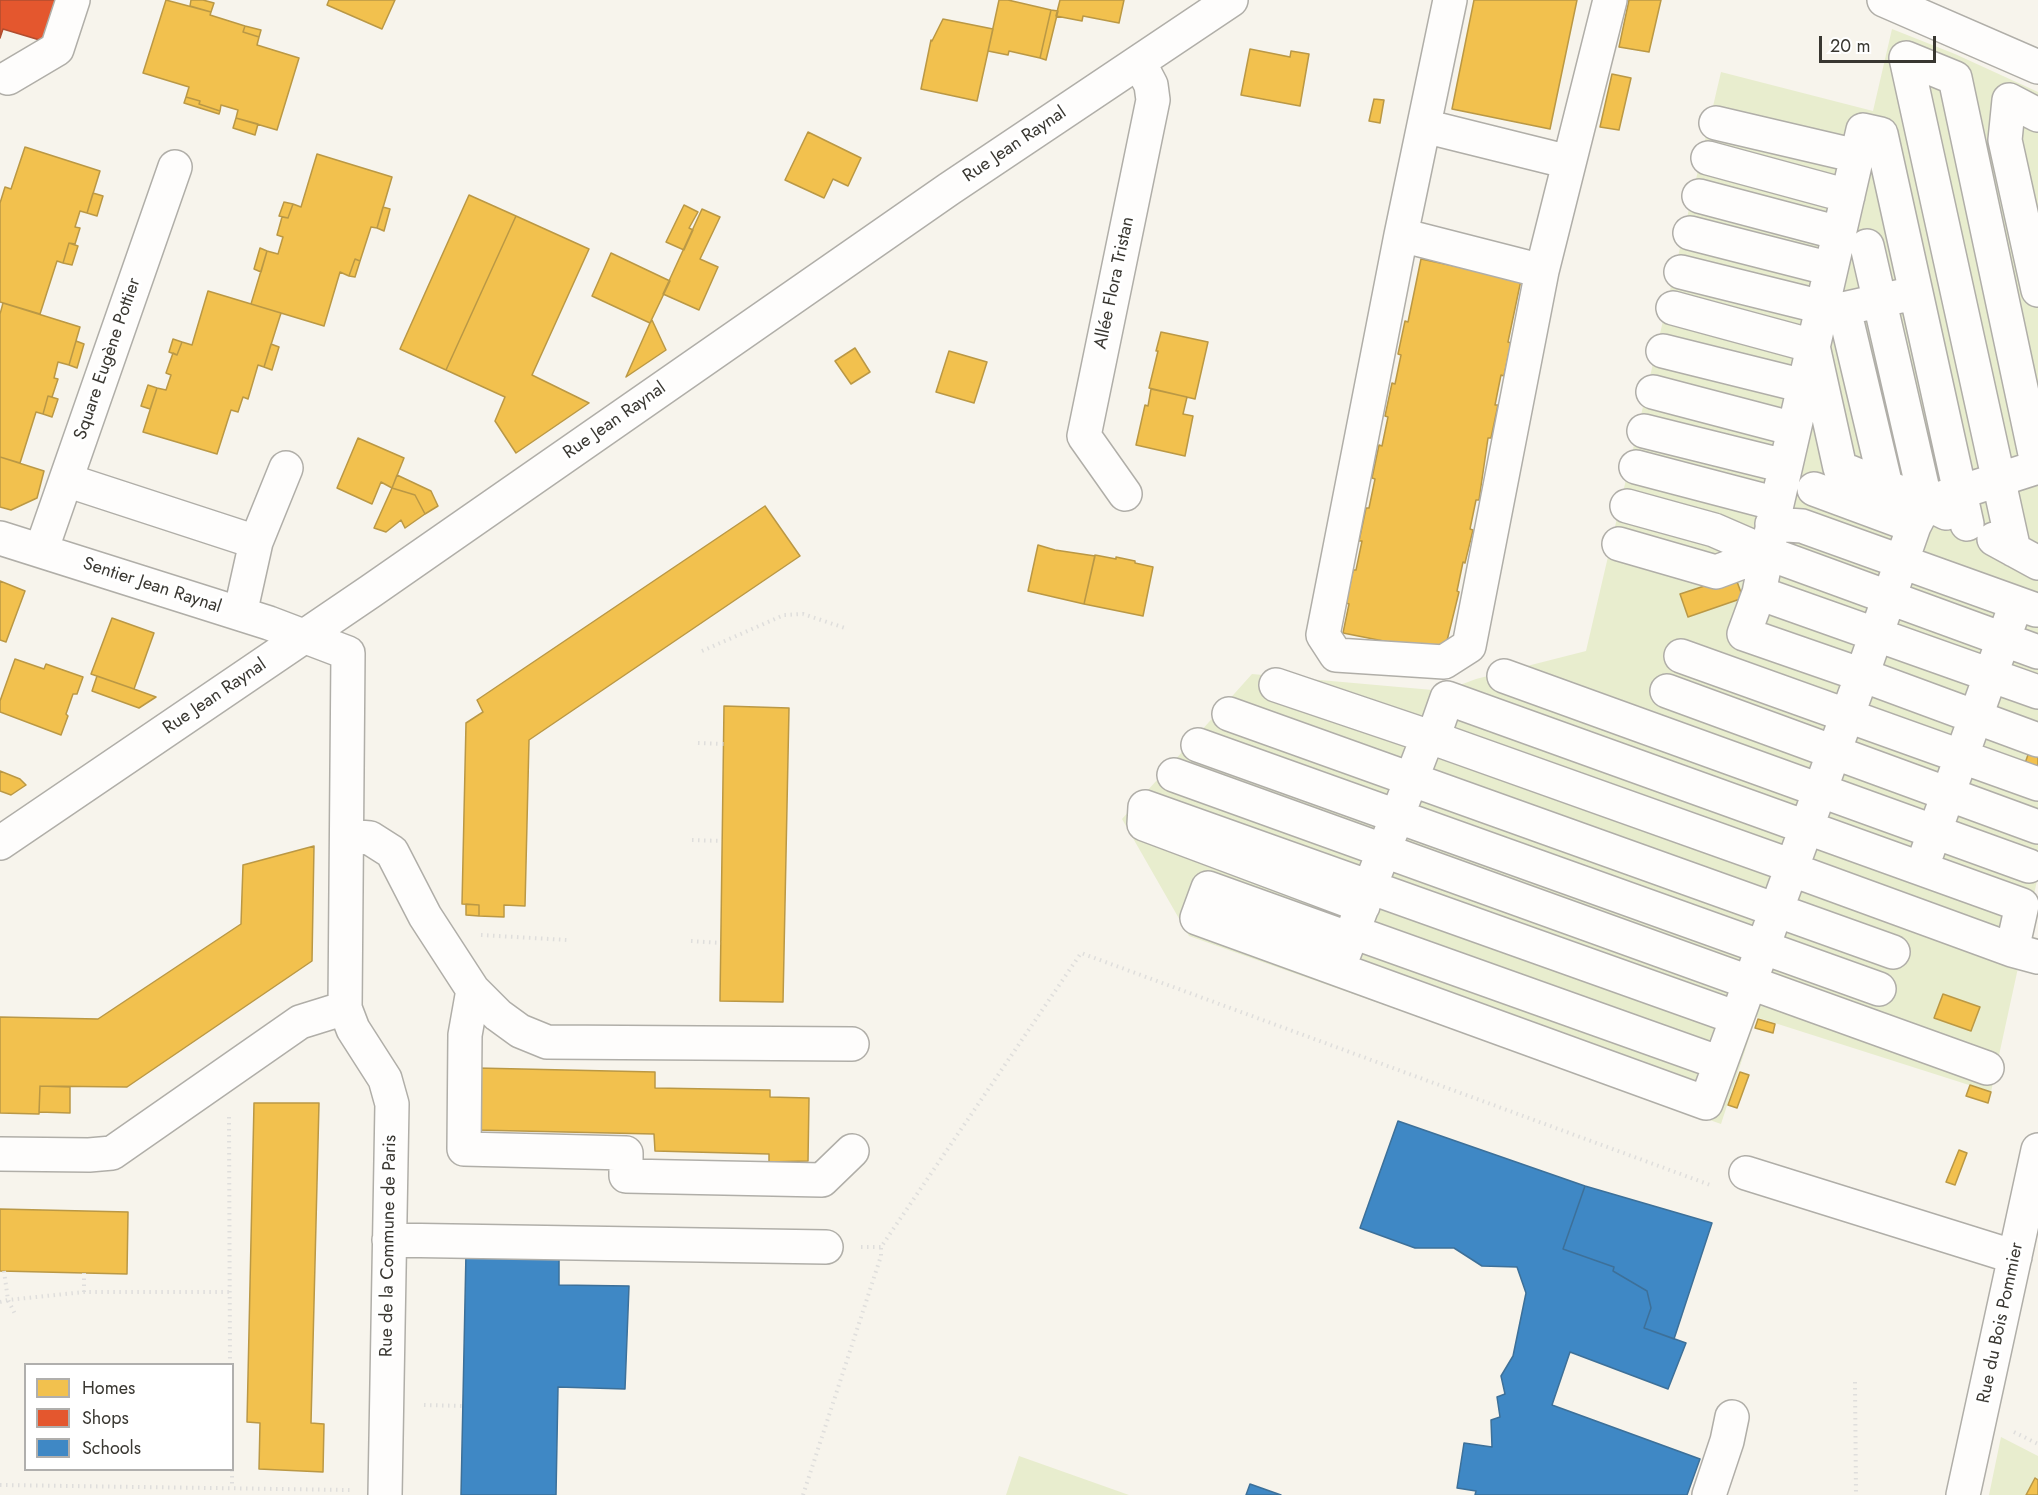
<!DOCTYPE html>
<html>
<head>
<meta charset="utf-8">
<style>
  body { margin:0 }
  #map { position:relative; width:2038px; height:1495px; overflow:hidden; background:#f7f4ec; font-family:Jost,sans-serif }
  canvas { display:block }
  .legend { position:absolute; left:24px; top:1363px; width:210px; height:108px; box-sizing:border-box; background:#fff; border:2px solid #b0afad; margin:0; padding:8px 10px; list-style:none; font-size:18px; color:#393731 }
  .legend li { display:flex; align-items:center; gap:12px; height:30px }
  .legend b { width:30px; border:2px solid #b0afad }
  .scale { position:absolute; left:1819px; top:36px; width:117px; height:27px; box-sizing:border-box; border:3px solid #393731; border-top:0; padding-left:8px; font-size:18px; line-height:21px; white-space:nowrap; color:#393731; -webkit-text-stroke:4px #fff; paint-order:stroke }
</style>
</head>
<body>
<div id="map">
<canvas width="2038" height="1495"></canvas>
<ul class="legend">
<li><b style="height:16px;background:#f2c14e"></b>Homes</li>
<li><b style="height:16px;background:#e4572e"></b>Shops</li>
<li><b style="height:16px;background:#3f88c5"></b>Schools</li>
</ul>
<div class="scale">20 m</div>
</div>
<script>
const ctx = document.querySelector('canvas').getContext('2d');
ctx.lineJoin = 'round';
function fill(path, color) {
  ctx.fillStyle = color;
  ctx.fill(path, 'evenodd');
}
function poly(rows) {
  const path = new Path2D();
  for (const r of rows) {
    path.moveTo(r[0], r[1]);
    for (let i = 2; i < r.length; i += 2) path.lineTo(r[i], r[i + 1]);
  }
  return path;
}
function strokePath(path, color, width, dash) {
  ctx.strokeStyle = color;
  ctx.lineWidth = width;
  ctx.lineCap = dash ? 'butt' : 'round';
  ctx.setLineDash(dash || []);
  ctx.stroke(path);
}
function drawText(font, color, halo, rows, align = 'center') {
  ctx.font = font + ' Jost,sans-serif';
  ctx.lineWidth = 6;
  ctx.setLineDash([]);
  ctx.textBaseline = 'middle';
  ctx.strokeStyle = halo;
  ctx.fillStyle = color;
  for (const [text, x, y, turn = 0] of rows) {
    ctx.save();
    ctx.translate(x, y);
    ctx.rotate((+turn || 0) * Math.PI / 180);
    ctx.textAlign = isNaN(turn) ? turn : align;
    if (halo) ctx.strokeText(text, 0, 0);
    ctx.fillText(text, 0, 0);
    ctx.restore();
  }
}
fill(poly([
  [1892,29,1955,54,2038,92,2038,876,1991,1092,1756,1017,1721,1124,1189,936,1122,819,1252,674,1444,691,1476,679,1586,651,1721,72,1873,111],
  [2001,1437,2038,1456,2038,1495,1989,1495],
  [1019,1456,1129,1495,1006,1495]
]), '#e8edce');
const homes = poly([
  [166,0,211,12,210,15,245,26,243,32,259,37,257,45,299,58,277,130,236,118,238,110,221,105,220,111,199,104,200,101,186,97,189,87,143,73,166,0],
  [191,0,203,0,214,3,211,12,190,6,191,0],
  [329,0,395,0,382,29,327,5,329,0],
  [999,0,1008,0,1051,10,1040,58,1009,51,1008,55,988,51,999,0],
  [1060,0,1124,0,1119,23,1083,16,1082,21,1056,16,1060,0],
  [1474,0,1577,0,1550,129,1452,109,1474,0],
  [1629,0,1661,0,1649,52,1619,47,1629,0],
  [1051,10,1058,11,1046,60,1040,58,1051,10],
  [943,19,993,29,977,101,921,89,931,40,932,41,943,19],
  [245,26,261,30,259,37,243,32,245,26],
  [1250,49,1290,57,1291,51,1309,54,1300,106,1241,95,1250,49],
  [1612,74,1631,78,1619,130,1600,127,1612,74],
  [186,97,200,101,199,104,220,111,219,114,184,103,186,97],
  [1374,99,1384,100,1380,123,1369,121,1374,99],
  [236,118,258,124,255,135,233,128,236,118],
  [808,132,861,158,848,186,833,179,824,198,785,180,808,132],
  [25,147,100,171,87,213,80,211,75,227,80,228,75,244,69,243,63,263,57,261,40,314,0,302,0,203,5,187,11,189,25,147],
  [317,154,392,177,377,228,371,227,360,261,355,259,349,276,340,272,324,326,251,304,267,251,278,254,283,237,277,235,282,217,288,218,293,204,301,207,317,154],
  [93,193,103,196,97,216,87,213,93,193],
  [469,195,516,216,446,370,400,349,469,195],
  [284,202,293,204,288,218,279,216,284,202],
  [684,205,698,212,689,228,693,230,684,250,666,242,684,205],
  [383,207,390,209,384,231,377,228,383,207],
  [702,209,720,217,700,259,718,267,699,310,663,294,702,209],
  [516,216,589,249,532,375,589,403,516,453,495,421,505,397,446,370,516,216],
  [69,243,78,246,72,265,63,263,69,243],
  [260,248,267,251,261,272,254,269,260,248],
  [611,253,670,281,650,323,592,296,611,253],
  [355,259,360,261,355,277,349,276,355,259],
  [1421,259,1521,280,1508,342,1511,343,1504,376,1501,375,1495,405,1498,405,1491,438,1488,438,1479,500,1476,500,1470,529,1473,530,1465,563,1463,562,1457,591,1459,592,1444,653,1343,633,1349,604,1346,603,1353,570,1356,570,1362,541,1359,541,1366,508,1369,508,1375,479,1372,478,1379,445,1382,446,1388,417,1385,416,1392,383,1395,384,1401,355,1398,354,1405,321,1408,322,1421,259],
  [208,291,281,313,264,367,258,365,248,399,243,397,238,412,231,410,217,454,143,432,157,388,166,390,171,375,166,373,173,353,177,355,182,342,192,345,208,291],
  [3,303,80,327,69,365,58,362,54,378,58,379,52,397,48,396,43,414,36,412,20,463,0,457,0,314,3,303],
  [652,320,666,350,626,377,650,323,652,320],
  [1161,332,1208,342,1195,399,1149,388,1158,351,1156,351,1161,332],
  [173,339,182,342,177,355,169,352,173,339],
  [76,341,84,344,77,368,69,365,76,341],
  [271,344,279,347,272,370,264,367,271,344],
  [855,348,870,372,851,384,835,361,855,348],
  [949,351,987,362,974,403,936,392,949,351],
  [148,385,157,388,150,409,141,406,148,385],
  [1151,389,1187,397,1183,414,1193,416,1185,456,1136,445,1145,405,1148,406,1151,389],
  [48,396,58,399,52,417,43,414,48,396],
  [358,438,404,458,392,488,381,482,372,504,337,488,358,438],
  [0,457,44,471,37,498,11,510,0,507,0,457],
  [397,475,431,491,438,506,425,514,415,495,392,488,397,475],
  [392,488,415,495,425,514,405,528,401,520,386,532,374,528,392,488],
  [765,506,800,556,529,740,525,906,504,905,504,917,479,916,479,905,462,904,466,723,483,712,477,700,765,506],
  [1038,545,1055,550,1095,556,1084,604,1028,591,1038,545],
  [1095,555,1116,559,1116,557,1135,561,1135,563,1153,567,1143,616,1084,604,1095,555],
  [1735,576,1743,598,1688,617,1680,594,1735,576],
  [0,581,25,591,6,642,0,640,0,581],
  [112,618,154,633,134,689,91,674,112,618],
  [15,659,44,669,46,664,83,677,77,694,73,694,66,714,68,716,61,735,0,712,0,701,15,659],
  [97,676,134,689,156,697,139,708,92,691,97,676],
  [724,706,789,708,783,1002,720,1001,724,706],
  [2030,749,2038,752,2038,774,2023,769,2030,749],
  [0,771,20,779,26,785,11,795,0,791,0,771],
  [314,846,312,961,127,1087,40,1086,39,1114,0,1113,0,1017,98,1019,241,924,243,865,314,846],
  [466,904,479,905,479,916,466,915,466,904],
  [1943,994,1980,1007,1971,1031,1934,1018,1943,994],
  [1758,1019,1775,1024,1773,1033,1755,1028,1758,1019],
  [477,1068,655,1072,655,1088,770,1090,770,1097,809,1098,808,1161,769,1162,769,1154,655,1151,654,1134,476,1130,477,1068],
  [1740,1072,1749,1075,1737,1108,1728,1105,1740,1072],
  [1970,1085,1991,1092,1988,1103,1966,1096,1970,1085],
  [40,1086,70,1087,70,1113,39,1112,40,1086],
  [254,1103,319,1103,311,1423,324,1424,323,1472,259,1469,260,1423,247,1422,254,1103],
  [1959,1150,1967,1153,1955,1185,1946,1182,1959,1150],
  [0,1209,128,1212,127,1274,0,1271,0,1209],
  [2035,1478,2038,1480,2038,1495,2026,1495,2035,1478]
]);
fill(homes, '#f2c14e');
strokePath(homes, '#ba9845', 1.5);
const shops = poly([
  [0,0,56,0,43,41,3,29,0,38,0,0]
]);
fill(shops, '#e4572e');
strokePath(shops, '#b14d2f', 1.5);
const schools = poly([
  [1398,1121,1585,1186,1563,1249,1614,1267,1613,1271,1647,1291,1651,1308,1644,1328,1686,1343,1668,1389,1570,1352,1552,1405,1700,1459,1687,1495,1475,1495,1476,1491,1457,1488,1464,1443,1492,1447,1491,1420,1500,1417,1497,1397,1505,1394,1501,1376,1513,1356,1526,1293,1517,1267,1482,1266,1454,1248,1415,1248,1360,1228,1398,1121],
  [1585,1186,1712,1223,1674,1339,1644,1328,1651,1308,1647,1291,1613,1271,1614,1267,1563,1249,1585,1186],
  [466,1252,559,1254,559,1285,629,1286,625,1389,558,1387,556,1495,461,1495,466,1252],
  [1250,1484,1281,1495,1246,1495,1250,1484]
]);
fill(schools, '#3f88c5');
strokePath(schools, '#3d7099', 1.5);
const minor = poly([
  [1450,0,1401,235,1542,271,1610,0],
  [1884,0,2038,67],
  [8,78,57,49,73,0],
  [2038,115,2009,100,2005,140,2038,290],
  [1716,123,1857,156],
  [1424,126,1569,162],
  [1708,158,1848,196],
  [1699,196,1839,233],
  [1690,233,1831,269],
  [1401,235,1323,635,1336,655,1444,662,1469,646,1542,271],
  [1867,246,1926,503],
  [1681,272,1822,307],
  [1673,308,1813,346,1840,468,1926,503,1946,513],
  [1844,309,1886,486],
  [1820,314,1901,296],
  [1663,351,1804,386],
  [1653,392,1794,429],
  [1644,431,1785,466],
  [1636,467,1777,504],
  [66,480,256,542,286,468],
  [1814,489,1914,526],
  [1125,494,1084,436,1153,100,1151,85,1139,62],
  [1772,524,1802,526,2036,610],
  [1967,524,1881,134,1863,130,1777,504,1759,593,1744,634,1862,675,2038,740],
  [0,538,269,623,348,653,345,1008,353,1029,385,1079,392,1104,385,1495],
  [1994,539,2038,563],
  [1619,544,1716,572,1767,553,1714,530,1627,506],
  [2014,550,1906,58,1955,78,2038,468],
  [41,551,175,167],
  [1767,553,2038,652],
  [1759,593,2038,692],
  [240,614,256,542],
  [1681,656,2038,784],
  [1504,676,2029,866],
  [1276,685,1433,738,1792,866,1793,870,2012,950,2038,957],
  [1667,691,2038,827],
  [1229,714,1893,952],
  [1198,745,1879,989],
  [1174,775,1987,1068],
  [347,836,370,838,392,852,425,916,473,990,498,1015,520,1031,547,1042,852,1044],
  [0,843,371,591,949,189,1231,0],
  [1927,853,2016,604],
  [1363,906,1144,824,1145,807,1737,1018],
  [1353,932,1720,1063],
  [1350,939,1208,888,1197,918,1706,1103,1862,675,1914,526,1926,503,2038,467],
  [1342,959,1423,749,1433,738,1447,698,2022,905,2012,950],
  [473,990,465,1035,464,1149,626,1153,626,1176,822,1180,852,1151],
  [0,1154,89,1155,112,1153,300,1022,345,1008],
  [1746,1173,2015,1257],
  [389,1240,826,1247],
  [1709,1495,1727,1441,1732,1417],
  [1963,1495,2038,1150]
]);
strokePath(minor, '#b0aea8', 36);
strokePath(poly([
  [702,651,784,615,803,614,848,629],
  [698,743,724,744],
  [692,840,722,841],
  [481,935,567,940],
  [691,941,721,943],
  [229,1117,230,1364],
  [861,1247,881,1247],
  [4,1271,8,1300,16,1316],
  [84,1292,84,1273],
  [0,1302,8,1300,84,1292,229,1292],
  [1855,1382,1856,1495],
  [424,1405,463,1406],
  [2014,1432,2038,1444],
  [232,1470,232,1488],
  [0,1485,350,1490],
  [803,1495,881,1256,881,1247,1081,953,1713,1186]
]), '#dfdedc', 4, [1.5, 4.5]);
strokePath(minor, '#fefdfc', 33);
drawText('18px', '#393731', '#fff', [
  ["Rue Jean Raynal",1015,145,-34],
  ["Allée Flora Tristan",1115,283,-78],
  ["Square Eugène Pottier",108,359,-71],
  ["Rue Jean Raynal",615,421,-35],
  ["Sentier Jean Raynal",152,586,18],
  ["Rue Jean Raynal",215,697,-34],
  ["Rue de la Commune de Paris",389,1246,-89],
  ["Rue du Bois Pommier",2001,1323,-78]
]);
</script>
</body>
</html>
